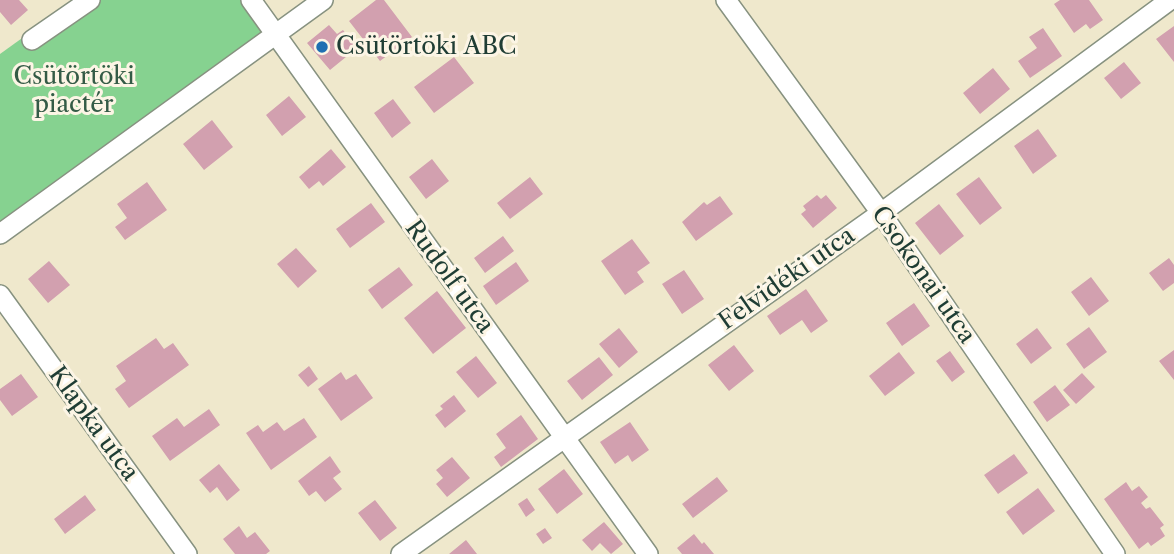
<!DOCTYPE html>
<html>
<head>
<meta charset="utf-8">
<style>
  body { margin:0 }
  canvas { display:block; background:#efe8cc }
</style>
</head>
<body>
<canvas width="1174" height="554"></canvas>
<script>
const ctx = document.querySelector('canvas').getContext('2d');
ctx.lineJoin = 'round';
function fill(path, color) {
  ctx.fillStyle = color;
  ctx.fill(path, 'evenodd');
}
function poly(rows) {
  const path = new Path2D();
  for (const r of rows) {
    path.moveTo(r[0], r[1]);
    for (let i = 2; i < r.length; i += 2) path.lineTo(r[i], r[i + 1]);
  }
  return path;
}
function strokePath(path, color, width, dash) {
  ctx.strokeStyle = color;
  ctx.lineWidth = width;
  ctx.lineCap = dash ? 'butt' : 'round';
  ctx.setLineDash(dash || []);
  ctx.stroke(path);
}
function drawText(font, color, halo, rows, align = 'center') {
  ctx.font = font + ' "Libre Caslon Text",serif';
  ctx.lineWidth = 6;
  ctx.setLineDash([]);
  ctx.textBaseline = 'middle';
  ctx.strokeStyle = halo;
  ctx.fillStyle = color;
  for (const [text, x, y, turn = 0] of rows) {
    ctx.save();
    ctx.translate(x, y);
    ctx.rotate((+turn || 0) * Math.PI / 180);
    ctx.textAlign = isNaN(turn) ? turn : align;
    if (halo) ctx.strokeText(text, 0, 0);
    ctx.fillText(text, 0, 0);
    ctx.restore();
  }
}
fill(poly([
  [75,0,251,0,275,34,0,234,0,54]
]), '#86d290');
fill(poly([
  [0,0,19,0,28,10,11,25,0,12],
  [376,0,384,0,412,37,380,61,349,21],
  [1060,0,1089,0,1103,20,1090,29,1086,24,1074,33,1054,4],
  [329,25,337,34,343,30,357,48,330,70,307,43],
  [1174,26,1174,62,1156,39],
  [1043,28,1062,56,1030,78,1018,61,1037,48,1029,37],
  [454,57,474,83,434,113,414,87],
  [1124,62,1141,83,1121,99,1104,78],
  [993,68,1010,89,980,114,963,93],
  [289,96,306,117,282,136,266,115],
  [393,99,411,123,392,138,374,113],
  [212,120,233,147,204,170,183,144],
  [1038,129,1057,156,1033,174,1014,146],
  [331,149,346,167,323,186,319,181,309,189,299,177],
  [432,159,449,181,426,199,409,177],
  [530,177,543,194,510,219,497,203],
  [979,177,1002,208,980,225,956,194],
  [147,182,167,210,125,240,115,227,127,218,117,204],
  [817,195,821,199,826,195,837,208,813,228,801,214,806,210,803,206],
  [720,196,733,214,696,241,682,222,704,202,707,205],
  [371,203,385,222,350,248,336,229],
  [939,204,964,236,940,255,915,223],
  [503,236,514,251,485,273,474,258],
  [632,239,650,263,637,272,644,282,625,295,601,261],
  [296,248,317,271,298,288,277,264],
  [1169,258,1174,265,1174,283,1163,291,1149,273],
  [49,261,70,285,48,303,28,279],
  [516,262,529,281,496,305,483,286],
  [399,267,413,285,382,309,368,290],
  [684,270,704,299,682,314,662,284],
  [1091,277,1109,301,1089,316,1071,292],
  [806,289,828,321,811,333,802,320,780,335,767,316],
  [437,291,466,328,433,354,404,318],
  [914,303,930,326,902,346,886,323],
  [1089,327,1107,352,1084,369,1066,344],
  [619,328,638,352,619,368,599,344],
  [1037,328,1052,348,1031,364,1016,344],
  [156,338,164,349,173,343,189,365,129,408,115,389,126,381,116,366],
  [734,345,754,371,729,391,708,365],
  [1174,350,1174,380,1159,361],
  [950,351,965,372,952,382,936,361],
  [899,352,915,373,885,396,869,376],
  [476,356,497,383,478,398,456,372],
  [599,357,613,375,582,400,567,381],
  [309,366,318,379,308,387,298,375],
  [341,372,346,380,356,374,373,398,341,421,318,389],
  [1082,373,1095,387,1076,404,1063,390],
  [21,374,38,397,12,416,0,400,0,389],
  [1055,385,1070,405,1047,422,1033,402],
  [454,395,466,411,445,428,435,415,443,409,440,406],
  [209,409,220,425,170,461,152,436,177,418,184,427],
  [521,415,538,439,501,467,494,457,506,448,496,434],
  [304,418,317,437,271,470,246,433,258,425,263,432,277,422,284,431],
  [630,422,649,450,632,462,628,455,615,464,600,442],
  [1014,454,1028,473,998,494,984,475],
  [330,456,341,472,333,478,342,489,325,502,316,491,309,496,298,481],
  [452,457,470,478,447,497,436,484,443,478,436,470],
  [219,464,240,490,227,501,217,487,210,493,199,480],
  [564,469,583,494,557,514,538,489],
  [717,477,728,491,693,518,682,504],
  [1126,482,1132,491,1139,486,1148,497,1141,503,1146,509,1150,507,1164,525,1160,528,1165,536,1151,546,1148,542,1139,549,1104,499],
  [1038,488,1055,511,1023,535,1006,512],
  [85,495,96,510,65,534,54,519],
  [527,498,535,510,526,517,518,504],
  [375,500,397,528,380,541,358,513],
  [604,522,623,544,611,554,600,543,592,551,582,540],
  [239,526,247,538,255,532,270,551,266,554,235,554,223,539],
  [545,528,552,538,543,544,536,534],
  [694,534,702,544,704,542,714,554,682,554,677,548],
  [466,540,477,554,449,554]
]), '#d2a0af');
const minor = poly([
  [251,0,648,554],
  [726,0,881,213,1115,554],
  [32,40,90,0],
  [0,234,323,0],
  [0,295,187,554],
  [401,554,881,213,1170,0]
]);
strokePath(minor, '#879280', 22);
strokePath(minor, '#fff', 19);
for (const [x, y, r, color] of [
  [322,47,7,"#1f6fb2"]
]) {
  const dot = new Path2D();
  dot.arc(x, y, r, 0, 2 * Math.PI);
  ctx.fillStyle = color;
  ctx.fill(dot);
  strokePath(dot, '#fcf5e5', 2.5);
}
drawText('24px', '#1f3d34', '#fcf5e5', [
  ["Csütörtöki ABC",336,47]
], 'left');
drawText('24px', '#345b46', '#fcf5e5', [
  ["Csütörtöki",74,77],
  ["piactér",74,105]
]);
drawText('24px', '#1f3d34', '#fcf5e5', [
  ["Csokonai utca",923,275,55],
  ["Rudolf utca",449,277,54],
  ["Felvidéki utca",787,279,-35],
  ["Klapka utca",93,424,54]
]);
</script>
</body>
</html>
